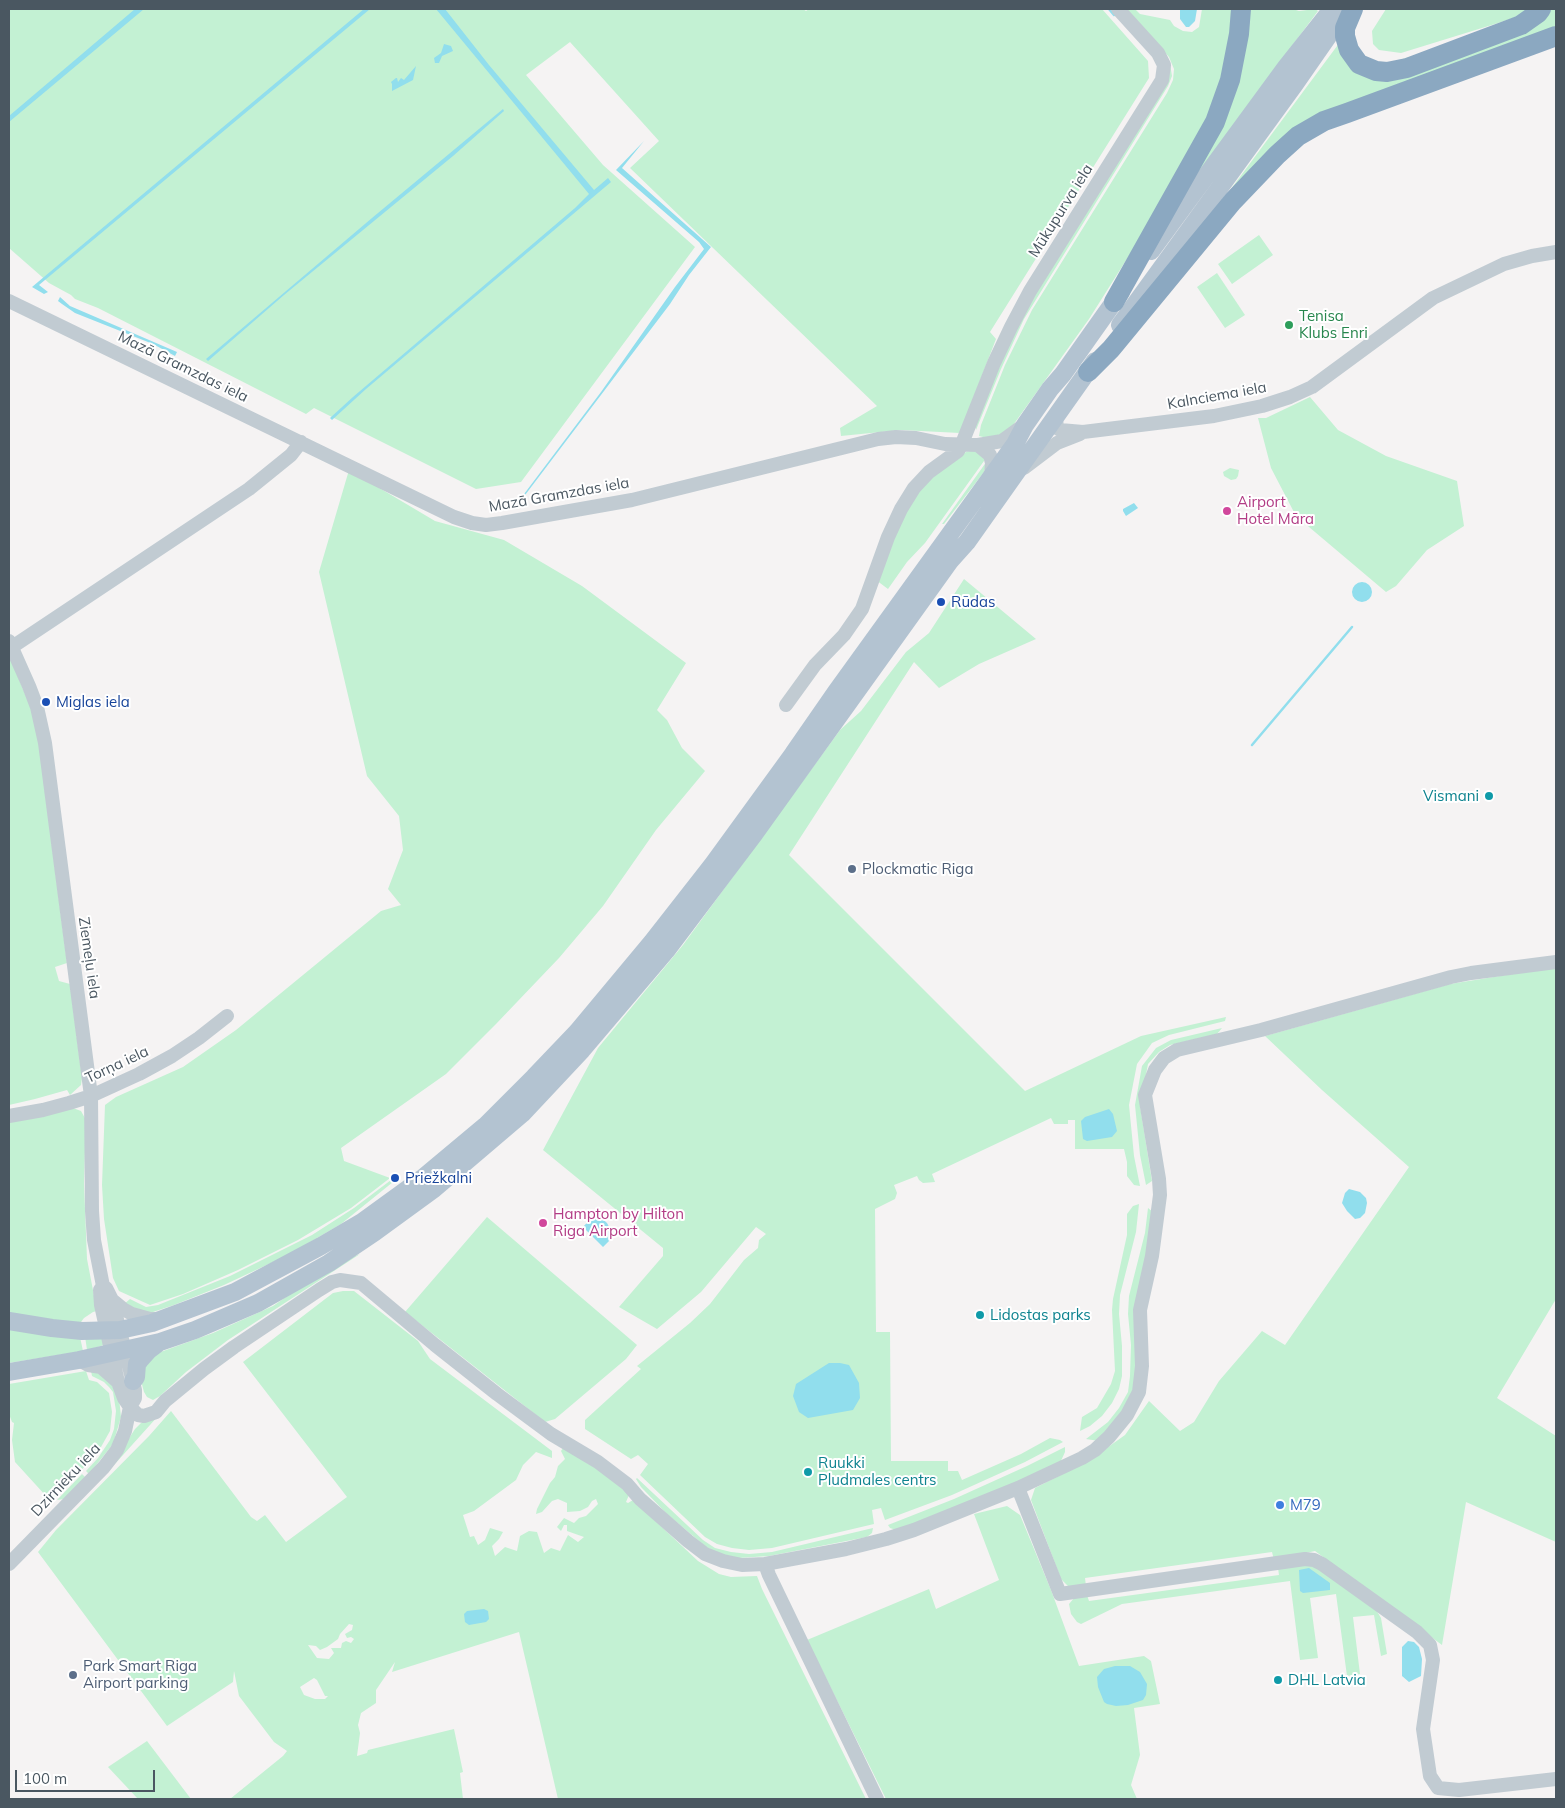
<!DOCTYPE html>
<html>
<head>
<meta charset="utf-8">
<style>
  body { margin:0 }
  #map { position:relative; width:1565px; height:1808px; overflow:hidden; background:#f5f3f3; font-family:Mulish,sans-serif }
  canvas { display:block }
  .frame { position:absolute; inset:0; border:10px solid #4a5761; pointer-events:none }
  .scale { position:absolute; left:15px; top:1770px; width:140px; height:22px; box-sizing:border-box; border:2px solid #4a5761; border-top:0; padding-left:6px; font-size:15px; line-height:18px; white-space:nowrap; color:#4a5761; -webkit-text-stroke:4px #fff; paint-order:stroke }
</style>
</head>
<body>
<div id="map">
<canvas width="1565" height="1808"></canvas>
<div class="frame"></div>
<div class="scale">100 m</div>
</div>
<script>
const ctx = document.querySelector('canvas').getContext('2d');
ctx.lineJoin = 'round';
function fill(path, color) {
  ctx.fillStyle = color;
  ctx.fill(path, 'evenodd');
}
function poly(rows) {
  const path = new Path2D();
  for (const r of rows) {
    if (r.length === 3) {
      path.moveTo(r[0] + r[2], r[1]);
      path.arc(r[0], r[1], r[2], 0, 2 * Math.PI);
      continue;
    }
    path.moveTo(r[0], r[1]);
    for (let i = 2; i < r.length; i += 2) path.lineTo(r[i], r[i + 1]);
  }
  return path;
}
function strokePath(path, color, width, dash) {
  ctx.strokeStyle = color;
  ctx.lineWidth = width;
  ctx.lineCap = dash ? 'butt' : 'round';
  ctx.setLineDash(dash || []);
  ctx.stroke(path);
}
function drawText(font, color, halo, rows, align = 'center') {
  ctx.font = font + ' Mulish,sans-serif';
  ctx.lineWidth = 4;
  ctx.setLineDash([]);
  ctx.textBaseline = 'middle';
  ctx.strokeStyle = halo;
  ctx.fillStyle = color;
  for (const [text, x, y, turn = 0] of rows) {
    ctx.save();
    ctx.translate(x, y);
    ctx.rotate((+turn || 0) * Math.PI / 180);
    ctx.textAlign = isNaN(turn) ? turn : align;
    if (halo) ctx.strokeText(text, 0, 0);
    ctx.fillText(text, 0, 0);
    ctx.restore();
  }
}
fill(poly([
  [9,9,803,9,806,11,809,9,1102,9,1148,61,1149,78,990,332,996,339,960,433,901,430,841,436,840,428,877,406,630,168,659,141,570,42,526,75,603,165,695,247,521,482,476,489,314,408,306,414,98,308,75,299,71,295,49,283,9,248],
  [1126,9,1135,9,1140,14,1170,20,1174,26,1183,31,1192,32,1199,27,1202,9,1236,9,1218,97,1159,208,1089,319,1011,428,997,437,987,438,979,436,981,425,1005,365,1032,310,1167,93,1173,80,1174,69,1169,57],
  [1250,9,1293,9,1299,11,1315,9,1318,11,1271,74,1177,207],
  [1386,9,1531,9,1522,15,1495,24,1401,53,1379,50,1373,44,1372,31],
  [1551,9,1556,9,1556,26,1352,103,1205,224,1340,42,1360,71,1540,20],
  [1170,64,1172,76,1168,86,1024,319,1001,369,976,430,975,425,1020,318],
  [1259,235,1273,255,1232,284,1218,264],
  [1217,273,1245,315,1225,328,1197,287],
  [1310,397,1338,430,1386,456,1457,481,1464,526,1427,550,1396,586,1386,592,1296,516,1271,468,1258,418,1266,418],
  [973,450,978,450,985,458,984,461,925,543,907,562,888,589,876,580,889,542,924,481,966,452],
  [987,461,984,472,944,524,942,524],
  [1230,468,1239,470,1238,476,1236,479,1231,480,1224,476,1223,472],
  [349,470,435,521,504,540,582,586,686,663,657,710,667,720,682,748,705,771,656,830,603,906,559,958,496,1024,446,1074,341,1148,344,1161,390,1178,351,1208,298,1240,238,1270,183,1294,150,1305,119,1291,113,1278,104,1219,102,1185,105,1105,116,1097,183,1067,236,1030,381,911,401,905,388,889,403,850,399,816,367,776,319,572],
  [964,579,1036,639,979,664,939,688,914,662,789,855,1025,1091,1141,1036,1226,1017,1225,1021,1169,1035,1152,1043,1137,1064,1129,1105,1134,1156,1140,1186,1134,1185,1127,1176,1127,1162,1124,1149,1075,1149,1075,1120,1068,1120,1068,1124,1054,1124,1051,1118,932,1174,935,1182,923,1183,919,1180,917,1176,894,1185,897,1193,895,1199,875,1209,876,1332,890,1332,891,1461,948,1461,948,1471,958,1471,962,1480,1021,1454,1050,1438,1060,1440,1063,1442,1025,1462,952,1495,885,1520,881,1508,872,1510,874,1524,772,1548,749,1550,732,1548,717,1544,705,1537,640,1475,648,1464,638,1455,631,1459,585,1429,585,1420,641,1369,637,1366,690,1323,710,1304,744,1260,758,1248,759,1240,766,1234,756,1227,701,1292,657,1329,619,1307,663,1256,663,1248,543,1150,598,1048,683,945,840,730,861,711,906,652,929,633],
  [9,655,30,706,38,737,67,963,55,967,59,981,70,984,82,1078,81,1085,70,1095,67,1090,35,1099,9,1105],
  [1556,967,1556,1299,1497,1398,1556,1436,1556,1542,1466,1502,1442,1645,1315,1551,1274,1560,1272,1552,1085,1578,1086,1586,1068,1586,1061,1579,1031,1500,1035,1488,1090,1460,1125,1435,1149,1401,1180,1431,1194,1422,1219,1381,1262,1331,1285,1345,1409,1167,1322,1090,1265,1036,1450,984],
  [1222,1028,1217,1034,1170,1045,1159,1052,1148,1064,1140,1106,1152,1181,1146,1185,1140,1155,1135,1105,1142,1066,1156,1048,1171,1040],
  [73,1108,81,1111,86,1120,84,1183,87,1259,97,1311,93,1312,84,1318,81,1322,81,1326,9,1313,9,1121],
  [391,1180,393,1182,341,1224,288,1255,224,1285,174,1305,150,1313,123,1305,130,1299,146,1307,158,1305,230,1276,312,1235,354,1208],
  [1139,1204,1136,1232,1120,1295,1119,1314,1122,1346,1122,1376,1119,1389,1112,1403,1102,1416,1090,1426,1080,1431,1082,1417,1097,1408,1111,1384,1115,1371,1112,1310,1113,1299,1127,1235,1127,1214,1133,1206],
  [1148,1208,1153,1212,1138,1374,1130,1402,1099,1441,1086,1439,1108,1422,1119,1408,1128,1392,1130,1376,1131,1345,1128,1314,1129,1296,1145,1233],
  [487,1217,637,1345,626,1359,555,1419,545,1422,405,1312],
  [360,1254,228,1340,186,1372,160,1396,153,1400,147,1397,144,1392,140,1377,142,1365,155,1354,213,1333,273,1306,296,1290,347,1259],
  [343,1291,354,1291,418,1341,430,1359,552,1451,552,1458,536,1452,523,1465,516,1480,474,1511,463,1515,470,1537,474,1536,478,1545,485,1540,490,1528,503,1532,499,1539,492,1546,495,1556,505,1547,517,1551,520,1536,529,1531,537,1532,544,1553,551,1548,560,1551,568,1535,578,1542,584,1537,567,1531,567,1525,564,1525,561,1531,557,1527,564,1518,574,1523,579,1518,586,1516,598,1504,596,1499,592,1501,588,1507,580,1511,567,1512,567,1503,558,1499,552,1501,542,1512,536,1514,537,1509,550,1483,555,1477,558,1466,565,1459,561,1451,563,1448,610,1477,629,1495,626,1502,628,1503,633,1500,698,1561,719,1574,731,1577,757,1576,762,1589,866,1799,558,1799,519,1632,392,1672,395,1662,376,1690,376,1703,361,1713,358,1725,360,1733,357,1756,367,1753,368,1750,454,1729,463,1772,460,1773,463,1799,230,1799,283,1756,287,1751,274,1742,239,1696,234,1671,233,1682,167,1726,38,1552,56,1530,149,1436,171,1411,251,1517,257,1521,265,1515,286,1542,347,1497,243,1362,333,1293],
  [349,1624,353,1625,352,1630,345,1634,347,1638,351,1637,354,1639,351,1643,346,1641,342,1643,341,1648,331,1648,334,1653,329,1659,317,1658,308,1645,316,1646,320,1650,327,1647,338,1639,340,1634],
  [314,1678,317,1680,325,1696,328,1696,325,1699,315,1699,304,1695,300,1687],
  [9,1328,80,1337,83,1351,9,1363],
  [85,1336,101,1337,103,1342,103,1345,101,1346,87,1350],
  [86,1371,89,1380,97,1382,109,1393,112,1412,110,1431,101,1447,90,1461,52,1500,46,1496,15,1462,12,1440,14,1423,12,1422,9,1414,9,1384],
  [91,1371,107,1376,119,1398,121,1417,113,1444,89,1474,86,1471,98,1458,110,1440,114,1429,116,1411,113,1392,109,1387,104,1382,92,1376],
  [159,1415,114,1465,113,1463,135,1429,141,1423],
  [1065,1447,1065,1452,1060,1463,976,1501,896,1530,890,1528,888,1525,954,1499,1027,1466],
  [82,1474,86,1478,64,1499,57,1500],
  [637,1478,703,1540,715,1548,731,1552,749,1554,772,1552,873,1528,872,1533,867,1537,769,1556,739,1558,720,1554,706,1547,666,1513,641,1487,636,1479],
  [1007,1506,1020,1515,1051,1590,1079,1666,1144,1656,1151,1661,1160,1704,1134,1708,1140,1755,1131,1785,1137,1799,886,1799,807,1640,929,1589,936,1609,999,1580,974,1514],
  [1309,1563,1375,1608,1381,1618,1387,1654,1381,1656,1374,1615,1353,1617,1360,1674,1347,1676,1336,1594,1310,1598,1318,1658,1300,1660,1290,1581,1122,1604,1081,1624,1077,1622,1071,1614,1069,1604,1075,1597,1087,1595,1089,1601,1279,1575,1278,1568],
  [147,1741,191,1799,138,1799,108,1767]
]), '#c3f1d3');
fill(poly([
  [135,9,144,9,9,122,9,116],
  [364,9,370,9,39,285,48,292,44,294,32,287],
  [436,9,445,9,489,65,594,190,608,178,611,182,366,389,332,420,330,418,353,397,575,208,589,194],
  [1180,9,1197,9,1195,21,1189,27,1186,27,1180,19],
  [444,44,451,46,453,51,442,56,439,63,435,63,434,58,441,53],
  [416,66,413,80,392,91,392,84,391,82,396,78,397,78,398,82,401,78,404,80],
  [503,109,504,111,453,156,284,295,208,361,206,359,372,218],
  [644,141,622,168,711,247,689,275,670,304,516,507,515,506,601,392,675,287,704,249,699,242,616,170],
  [60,297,70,306,177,352,175,356,153,344,75,313,62,304,58,301],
  [1134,503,1138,508,1126,516,1123,511,1123,509],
  [1362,592,10],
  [1109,1109,1113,1114,1117,1131,1112,1137,1087,1141,1083,1139,1081,1121,1085,1117],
  [1349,1189,1360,1192,1366,1198,1367,1203,1365,1213,1360,1218,1355,1219,1347,1211,1342,1203,1345,1193],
  [596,1213,607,1223,614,1236,603,1247,583,1227],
  [829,1363,840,1363,849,1365,859,1383,860,1398,853,1410,808,1418,799,1412,793,1396,796,1384],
  [1309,1568,1330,1583,1330,1590,1303,1593,1300,1591,1299,1570],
  [484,1609,488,1611,489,1619,486,1622,469,1625,465,1622,464,1614,467,1611],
  [1408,1641,1414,1642,1419,1647,1422,1659,1421,1676,1409,1682,1402,1676,1402,1647],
  [1115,1666,1130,1666,1140,1672,1147,1684,1146,1695,1143,1700,1128,1705,1116,1706,1107,1704,1104,1702,1098,1687,1097,1677,1104,1669]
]), '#91deed');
strokePath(poly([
  [1109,9,1114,15],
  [1252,745,1352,627]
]), '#91deed', 2.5);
strokePath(poly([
  [9,301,454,517,472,523,486,525,502,523,632,500,878,439,896,437,916,438,945,444,978,445,1002,441,1024,425],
  [1056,418,1057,428,1060,430,1083,432,1214,416,1262,406,1290,397,1312,387,1433,298,1504,264,1532,256,1556,252],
  [978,445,990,455,992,463,991,476],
  [1024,468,1057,443,1080,434],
  [9,641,29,686,37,707,45,743,91,1096,92,1211,94,1240,103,1286,100,1290,101,1305,118,1382,124,1398,130,1407,138,1415,144,1416,156,1412,165,1401,204,1369,234,1347,319,1290,332,1282,340,1280,361,1283,435,1345,497,1394,551,1434,598,1462,627,1484,640,1499,688,1541,705,1554,723,1561,742,1565,765,1564,846,1549,886,1539,914,1530,1018,1488,1082,1458,1095,1450,1109,1437,1127,1415,1139,1392,1142,1366,1140,1310,1152,1256,1160,1195,1159,1179,1145,1095,1155,1070,1164,1058,1177,1050,1261,1030,1451,977,1471,973,1556,962],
  [12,647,249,489,291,455,301,442],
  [786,705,815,665,844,635,862,609,888,537,901,509,914,488,929,472,958,451,961,446,994,363,1011,327,1030,291,1162,80,1164,65,1158,53,1118,9],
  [9,1116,43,1110,69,1103,91,1096,139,1074,172,1056,199,1038,227,1016],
  [112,1300,123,1309,132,1314,150,1319,158,1319],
  [79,1360,88,1365,101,1367,118,1382],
  [1018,1488,1060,1594,1305,1559,1314,1560,1322,1564,1417,1632,1430,1645,1433,1660,1423,1729,1430,1776,1438,1788,1459,1790,1556,1779],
  [9,1564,104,1467,117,1450,125,1431,130,1407,135,1398,135,1390,112,1300,106,1288,103,1286],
  [765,1564,769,1575,877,1799]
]), '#c1cbd2', 14);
strokePath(poly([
  [1151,251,1286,67,1332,9],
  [1120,325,1295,84,1347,9],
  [9,1321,52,1328,82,1331,120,1330,152,1323,235,1292,321,1246,362,1222,424,1177,485,1126,534,1077,577,1032,652,942,713,864,793,754,836,692,1015,444,1025,425,1050,389,1063,374,1121,292],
  [9,1372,79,1360,160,1342,195,1330,258,1303,329,1263,375,1232,434,1189,522,1114,582,1050,666,951,755,833,950,561,967,542,1095,361],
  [133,1381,136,1377,137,1364,140,1360,149,1350,157,1344]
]), '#b3c3d1', 18);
strokePath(poly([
  [1353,9,1345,28,1345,36,1349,50,1359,64,1376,71,1387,72,1407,68,1521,25,1538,13,1541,9],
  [1114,302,1215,122,1230,80,1239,34,1241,9],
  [1088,372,1111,349,1233,201,1277,155,1298,136,1324,121,1347,113,1556,36]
]), '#8ba8c1', 20);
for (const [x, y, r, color] of [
  [1289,325,5,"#2e9e5b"],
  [1227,511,5,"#d1479c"],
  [941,602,5,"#1a4fb4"],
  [46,702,5,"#1a4fb4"],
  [1489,796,5,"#0f9aa8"],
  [852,869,5,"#5c6f8a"],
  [395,1178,5,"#1a4fb4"],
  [543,1223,5,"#d1479c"],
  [980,1315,5,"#0f9aa8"],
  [808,1472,5,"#0f9aa8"],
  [1280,1505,5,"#3f7fe0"],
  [73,1675,5,"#5c6f8a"],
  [1278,1680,5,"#0f9aa8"]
]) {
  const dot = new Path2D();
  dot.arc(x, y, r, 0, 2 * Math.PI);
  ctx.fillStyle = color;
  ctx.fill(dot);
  strokePath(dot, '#fff', 2);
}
drawText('15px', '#4a5761', '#fff', [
  ["Mūkupurva iela",1061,211,-58],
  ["Mazā Gramzdas iela",183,367,26],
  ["Kalnciema iela",1217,396,-10],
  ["Mazā Gramzdas iela",559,495,-10],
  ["Ziemeļu iela",89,958,82],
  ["Torņa iela",117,1065,-25],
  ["Dzirnieku iela",66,1480,-47]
]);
drawText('15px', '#27864d', '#fff', [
  ["Tenisa",1299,316],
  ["Klubs Enri",1299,333]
], 'left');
drawText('15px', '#b23c85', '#fff', [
  ["Airport",1237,502],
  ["Hotel Māra",1237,519],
  ["Hampton by Hilton",553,1214],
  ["Riga Airport",553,1231]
], 'left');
drawText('15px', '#164399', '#fff', [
  ["Rūdas",951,602],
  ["Miglas iela",56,702],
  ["Priežkalni",405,1178]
], 'left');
drawText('15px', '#0d838f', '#fff', [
  ["Vismani",1479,796,"right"],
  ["Lidostas parks",990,1315],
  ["Ruukki",818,1463],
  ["Pludmales centrs",818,1480],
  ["DHL Latvia",1288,1680]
], 'left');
drawText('15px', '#4e5e75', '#fff', [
  ["Plockmatic Riga",862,869],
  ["Park Smart Riga",83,1666],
  ["Airport parking",83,1683]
], 'left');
drawText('15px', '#366cbe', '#fff', [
  ["M79",1290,1505]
], 'left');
</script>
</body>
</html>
